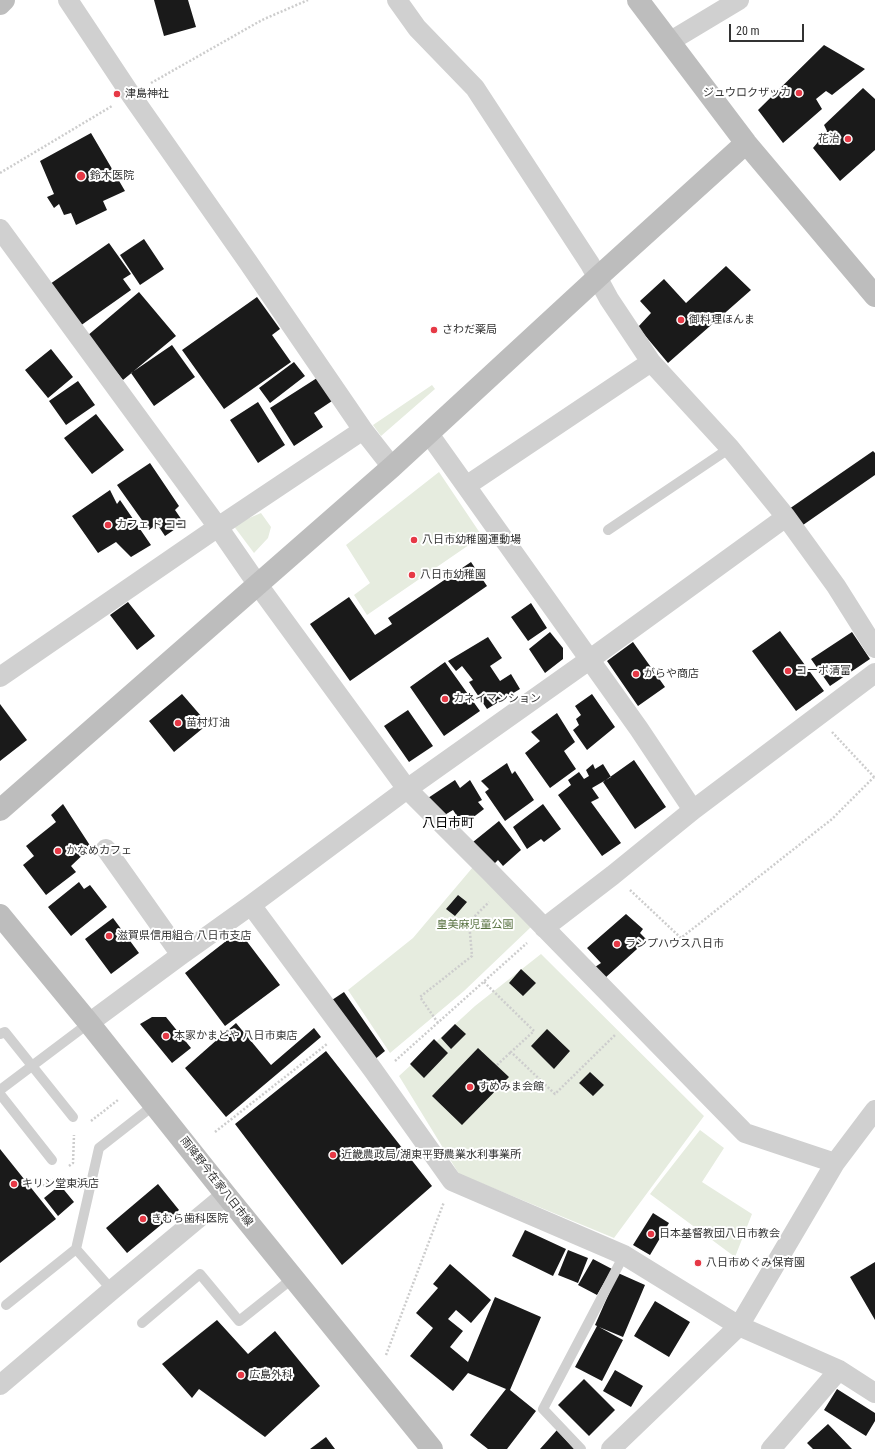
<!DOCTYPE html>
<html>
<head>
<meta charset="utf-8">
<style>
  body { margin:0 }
  #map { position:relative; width:875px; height:1449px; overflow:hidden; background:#fff; font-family:"Roboto Condensed",sans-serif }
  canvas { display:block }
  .scale { position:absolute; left:729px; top:24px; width:75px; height:18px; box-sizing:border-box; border:2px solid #333; border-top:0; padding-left:5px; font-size:12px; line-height:14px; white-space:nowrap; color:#333; -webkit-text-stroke:3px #fff; paint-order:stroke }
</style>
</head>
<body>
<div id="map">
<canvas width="875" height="1449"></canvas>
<div class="scale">20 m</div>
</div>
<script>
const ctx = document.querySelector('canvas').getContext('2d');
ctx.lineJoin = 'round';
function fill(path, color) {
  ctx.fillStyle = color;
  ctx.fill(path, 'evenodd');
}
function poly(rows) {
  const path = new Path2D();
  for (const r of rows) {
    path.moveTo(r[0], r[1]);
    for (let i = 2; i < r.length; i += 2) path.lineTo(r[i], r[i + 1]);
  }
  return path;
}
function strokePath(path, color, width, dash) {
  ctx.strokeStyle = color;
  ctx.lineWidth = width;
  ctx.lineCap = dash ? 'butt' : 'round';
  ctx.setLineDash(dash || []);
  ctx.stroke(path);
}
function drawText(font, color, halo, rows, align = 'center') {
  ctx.font = font + ' "Roboto Condensed","Noto Sans JP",sans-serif';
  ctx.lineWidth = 4;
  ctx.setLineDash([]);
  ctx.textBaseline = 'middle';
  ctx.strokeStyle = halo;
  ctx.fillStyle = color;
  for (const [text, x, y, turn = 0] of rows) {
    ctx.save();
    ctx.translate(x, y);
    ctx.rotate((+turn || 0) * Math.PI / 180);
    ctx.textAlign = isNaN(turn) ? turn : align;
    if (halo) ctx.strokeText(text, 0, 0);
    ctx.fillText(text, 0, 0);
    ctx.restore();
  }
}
fill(poly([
  [432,385,435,389,381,436,373,425],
  [439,472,482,536,367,615,354,595,370,583,346,545],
  [261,513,271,527,268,538,254,553,233,525],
  [473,867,531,927,464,991,390,1053,348,990,413,938],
  [541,954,704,1116,614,1238,459,1174,399,1076,475,1006],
  [700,1130,724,1148,702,1182,752,1214,735,1257,650,1194]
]), '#e6ecdf');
fill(poly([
  [154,0,188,0,196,27,164,36],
  [824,45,865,69,832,95,826,91,816,99,822,109,783,143,758,110],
  [863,88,875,99,875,150,840,181,813,148,827,131,824,125],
  [91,133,125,191,103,201,107,210,76,225,71,213,64,215,59,204,54,208,47,197,54,194,40,161],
  [144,239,164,269,140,285,120,255],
  [109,243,131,274,123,279,131,290,80,326,50,284],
  [726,266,751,290,668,363,638,327,651,313,640,301,664,279,686,303],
  [139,292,176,336,123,380,87,336],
  [257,297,280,329,272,335,291,362,224,409,182,350],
  [172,345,195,377,154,406,131,373],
  [51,349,73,377,48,398,25,370],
  [294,362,305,376,270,403,259,388],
  [317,378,332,401,314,413,323,427,294,446,270,408],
  [78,381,95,405,66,425,49,401],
  [258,402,285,445,258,463,230,420],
  [96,414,124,450,92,474,64,438],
  [873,451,875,453,875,475,803,525,789,509],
  [150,463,179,506,175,510,184,523,165,536,157,524,149,530,117,485],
  [110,490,117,504,120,500,151,545,131,557,116,542,98,553,72,516],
  [471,562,487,586,350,681,310,624,349,597,375,635,392,624,388,618],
  [128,602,155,636,137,650,110,615],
  [531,603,547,628,528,641,511,617],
  [780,631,824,691,796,711,752,651],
  [550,632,563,648,563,659,545,673,529,649],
  [852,632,870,659,830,686,811,659],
  [488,637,502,658,490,666,500,681,511,674,520,689,487,709,469,682,473,680,462,666,456,671,448,661],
  [633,642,665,687,638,706,607,661],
  [445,662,480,711,444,736,410,687],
  [182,694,208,724,174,752,149,721],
  [592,694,615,727,587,750,573,730,579,725,576,719,581,715,575,706],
  [0,704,27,740,0,761],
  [408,710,433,746,409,762,384,726],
  [557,713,575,742,564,751,576,769,550,788,525,753,540,741,531,732],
  [634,760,666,807,635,829,603,782],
  [507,763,512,774,515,771,534,800,505,821,485,792,489,789,481,781],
  [593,764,595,769,603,764,611,777,592,788,599,798,591,802,621,843,602,856,558,795,571,785,568,780,579,772,584,779,589,776,586,770],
  [455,780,460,788,470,780,482,800,478,802,484,809,463,825,453,810,443,816,428,798],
  [63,804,91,847,71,866,76,872,46,895,23,865,34,856,26,846,56,822,51,815],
  [543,804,561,829,544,842,541,839,527,849,513,827],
  [499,821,521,850,503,866,498,860,493,865,473,842],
  [79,882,84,889,90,885,107,907,71,936,48,907],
  [458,895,467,902,455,916,446,909],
  [626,914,643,929,640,933,647,940,605,978,595,967,601,963,587,948],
  [113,918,139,953,111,974,85,939],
  [239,931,280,985,225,1026,185,973],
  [521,969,536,983,523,996,509,983],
  [344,992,385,1051,374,1060,332,1000],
  [152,1017,166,1017,191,1048,172,1063,140,1024],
  [236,1023,271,1065,314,1028,321,1037,226,1117,185,1068],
  [455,1024,466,1034,451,1049,441,1038],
  [547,1029,570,1051,554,1069,531,1046],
  [434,1039,448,1053,424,1078,410,1064],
  [478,1048,509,1077,462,1125,432,1096],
  [326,1051,432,1186,342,1265,235,1124],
  [590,1072,604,1085,593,1096,579,1083],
  [0,1149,56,1219,0,1263],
  [158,1184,179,1210,127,1253,106,1228],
  [60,1185,74,1202,58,1216,44,1198],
  [653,1213,669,1223,650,1255,633,1245],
  [525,1230,566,1249,553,1276,512,1256],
  [568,1250,588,1258,578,1283,558,1275],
  [593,1259,612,1269,597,1295,578,1285],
  [875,1262,875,1320,850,1277],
  [450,1264,491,1300,471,1323,456,1310,448,1319,463,1331,450,1347,468,1362,495,1297,541,1317,510,1390,536,1411,507,1449,488,1449,470,1435,506,1389,468,1373,453,1391,410,1356,433,1328,416,1313,438,1288,433,1284],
  [618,1273,645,1285,623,1337,599,1327,623,1340,602,1381,575,1367,597,1326,595,1325],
  [655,1301,690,1322,669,1357,634,1336],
  [217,1320,248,1354,275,1331,320,1386,265,1437,199,1389,192,1398,162,1364],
  [615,1370,643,1386,631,1407,603,1391],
  [584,1379,615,1410,589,1436,558,1405],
  [837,1389,875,1413,875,1421,866,1436,824,1410],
  [828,1424,852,1449,813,1449,807,1443],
  [557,1430,574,1449,540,1449],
  [326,1437,335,1449,310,1449]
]), '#1a1a1a');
strokePath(poly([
  [151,83,262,20,308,0],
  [0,173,112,106],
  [832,732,875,778],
  [630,890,681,938,832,819,874,777],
  [484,982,534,1031,511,1052,555,1094,616,1034],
  [438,1023,420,997,472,956,469,922,489,902],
  [395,1061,527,943],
  [497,1065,511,1052],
  [91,1121,118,1100],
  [215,1132,327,1044],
  [69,1166,73,1163,74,1135],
  [43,1186,53,1179],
  [386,1355,444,1202]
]), '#cdcdcd', 2.5, [2, 2]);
strokePath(poly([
  [608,530,730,448],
  [0,1034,5,1032,73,1117],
  [0,1090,89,1023],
  [0,1094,52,1160],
  [76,1249,112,1290],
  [6,1305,76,1249,99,1148,154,1105],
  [142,1323,200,1274,239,1321,293,1278],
  [581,1449,543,1409,624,1255]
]), '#d0d0d0', 10);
strokePath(poly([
  [68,0,131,95,248,262,363,430,392,467],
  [397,0,417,28,475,88,590,264,609,299,651,362,730,448,786,517,836,586,875,648],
  [669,42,739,0],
  [0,229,218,527,258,585,407,789,490,872,745,1133,835,1163],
  [429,434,639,729,693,810],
  [466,486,651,362],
  [0,677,218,527,363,430],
  [106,849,181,955],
  [251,905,373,1070,452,1181,624,1255,739,1326,839,1370,875,1393],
  [544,928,613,875,693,810,875,673],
  [89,1023,181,955,251,905,407,789,589,660,786,517],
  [0,1385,112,1290,226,1195],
  [611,1449,739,1326,835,1163,875,1110],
  [771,1449,839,1370]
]), '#d0d0d0', 20);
strokePath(poly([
  [638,0,746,143,875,296],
  [0,4,4,0],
  [0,810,392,467,598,277,746,143],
  [0,915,89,1023,226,1195,432,1449]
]), '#bdbdbd', 22);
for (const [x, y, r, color] of [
  [799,93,4,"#e63946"],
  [117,94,4,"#e63946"],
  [848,139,4,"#e63946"],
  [81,176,5,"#e63946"],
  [681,320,4,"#e63946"],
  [434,330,4,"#e63946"],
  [108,525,4,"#e63946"],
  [414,540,4,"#e63946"],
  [412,575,4,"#e63946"],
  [788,671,4,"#e63946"],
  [636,674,4,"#e63946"],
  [445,699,4,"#e63946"],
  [178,723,4,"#e63946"],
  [58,851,4,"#e63946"],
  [109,936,4,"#e63946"],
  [617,944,4,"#e63946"],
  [166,1036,4,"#e63946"],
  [470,1087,4,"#e63946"],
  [333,1155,4,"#e63946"],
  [14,1184,4,"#e63946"],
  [143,1219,4,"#e63946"],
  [651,1234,4,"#e63946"],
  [698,1263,4,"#e63946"],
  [241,1375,4,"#e63946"]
]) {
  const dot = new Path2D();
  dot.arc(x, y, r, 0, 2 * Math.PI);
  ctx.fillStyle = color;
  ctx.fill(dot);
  strokePath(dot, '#fff', 1.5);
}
drawText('11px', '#333', '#fff', [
  ["ジュウロクザッカ",791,93,"right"],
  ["津島神社",125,94],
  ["花治",840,139,"right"],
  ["鈴木医院",90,176],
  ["御料理ほんま",689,320],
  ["さわだ薬局",442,330],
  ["カフェ ド ココ",116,525],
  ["八日市幼稚園運動場",422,540],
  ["八日市幼稚園",420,575],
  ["コーポ清富",796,671],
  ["がらや商店",644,674],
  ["カネイマンション",453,699],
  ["苗村灯油",186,723],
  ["かなめカフェ",66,851],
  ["滋賀県信用組合 八日市支店",117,936],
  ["ランプハウス八日市",625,944],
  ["本家かまどや 八日市東店",174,1036],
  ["すめみま会館",478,1087],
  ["近畿農政局/湖東平野農業水利事業所",341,1155],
  ["キリン堂東浜店",22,1184],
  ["きむら歯科医院",151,1219],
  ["日本基督教団八日市教会",659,1234],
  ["八日市めぐみ保育園",706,1263],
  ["広島外科",249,1375]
], 'left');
drawText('11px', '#56703f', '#fff', [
  ["皇美麻児童公園",475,925]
]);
drawText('11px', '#333', '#fff', [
  ["雨降野今在家八日市線",216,1182,52]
]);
drawText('13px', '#000', '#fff', [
  ["八日市町",448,824]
]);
</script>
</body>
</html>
